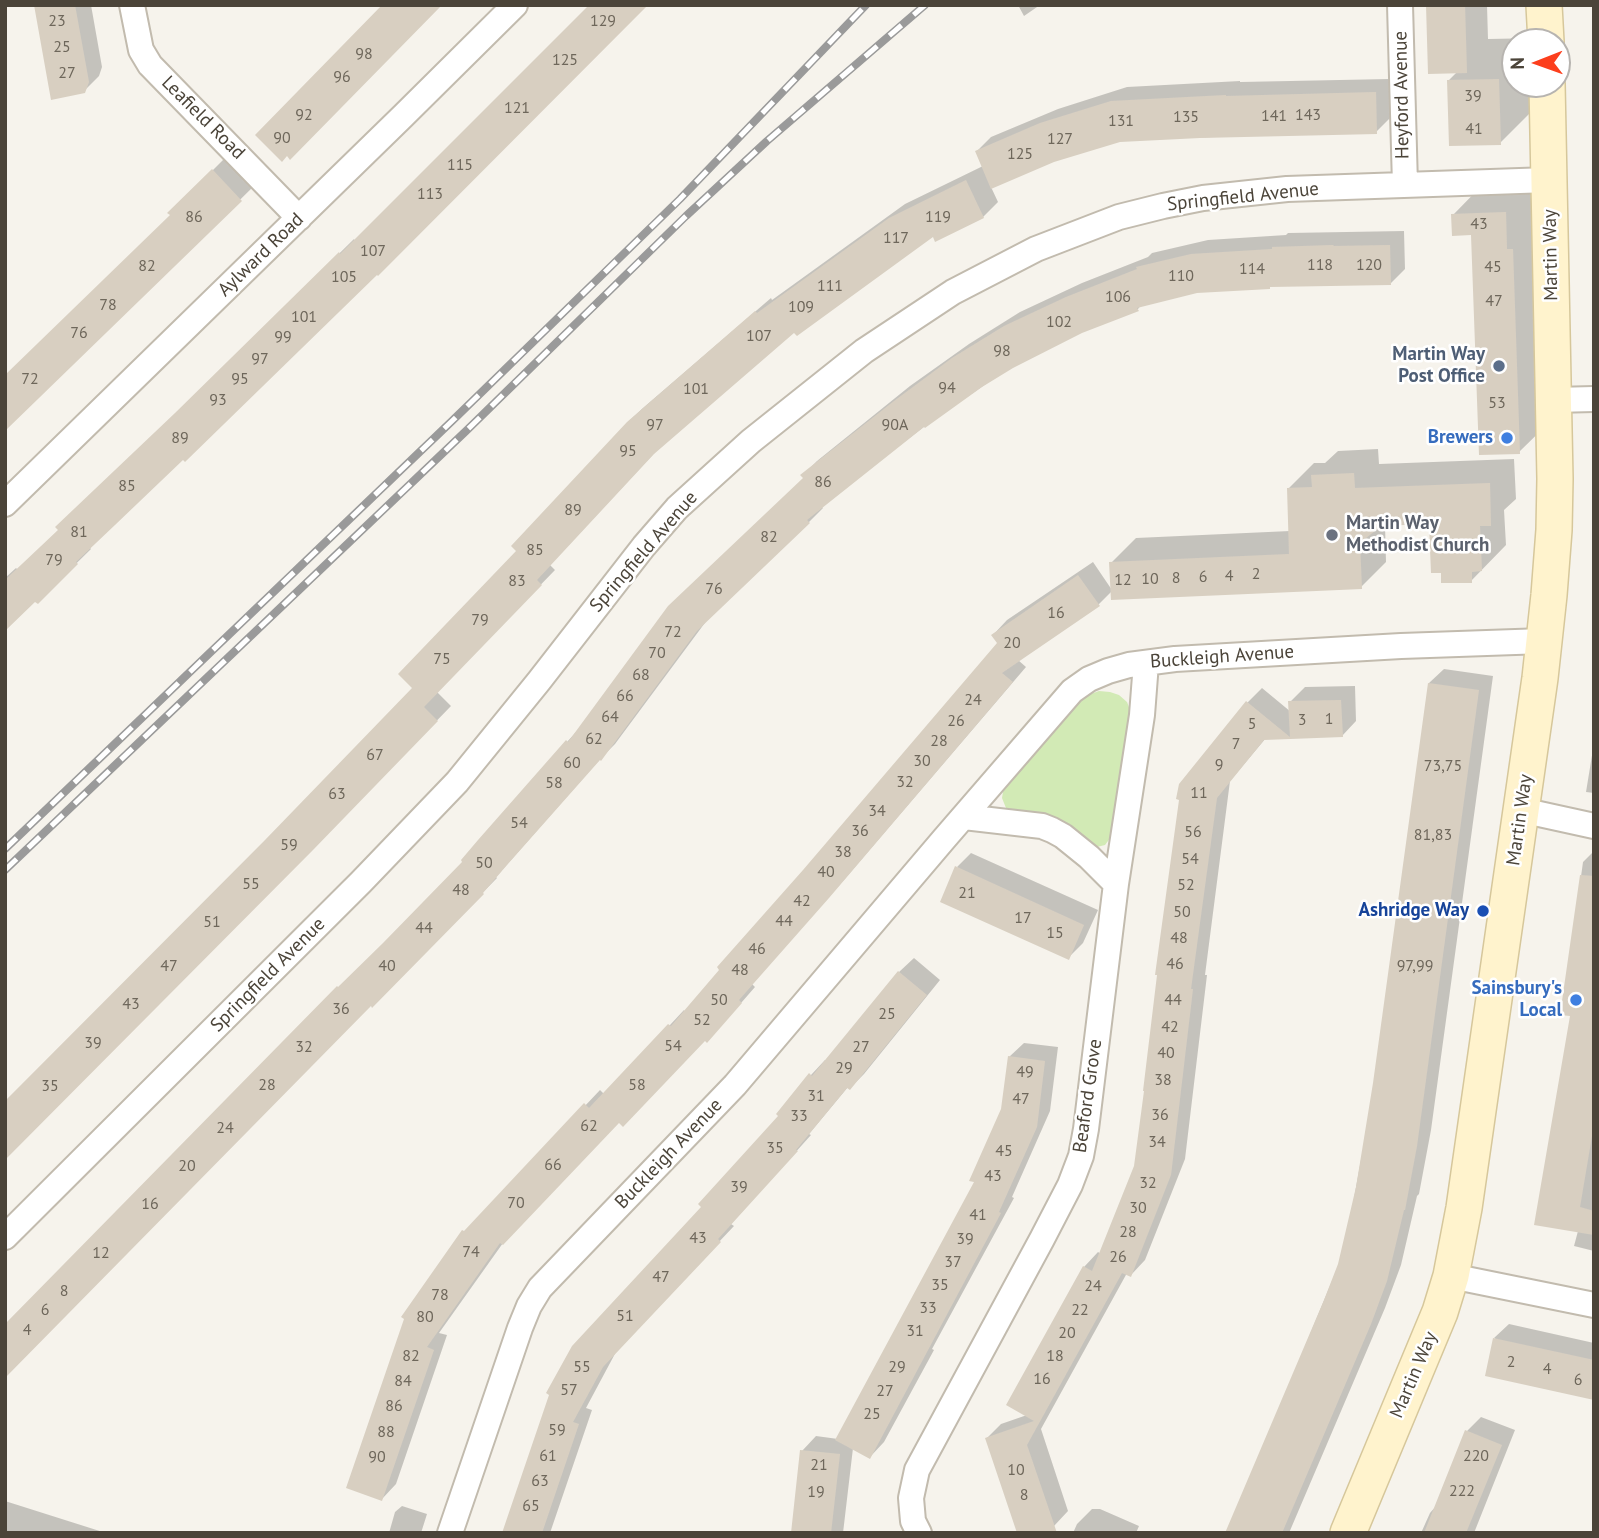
<!DOCTYPE html>
<html>
<head>
<meta charset="utf-8">
<style>
  body { margin:0 }
  #map { position:relative; width:1599px; height:1538px; overflow:hidden; background:#f6f3ec; font-family:"PT Sans",sans-serif }
  canvas { display:block }
  .frame { position:absolute; inset:0; border:7px solid #4b4439; pointer-events:none }
  .north { position:absolute; left:1501px; top:28px; width:70px; height:70px; box-sizing:border-box; background:#fff; border:2px solid #b7b4b0; border-radius:50%; rotate:269deg; font-size:19px; font-weight:700; line-height:28px; text-align:center; color:#4b4439 }
  .north::after { content:''; display:block; margin:auto; width:24px; height:32px; background:#fc3f1d; clip-path:polygon(50% 0,100% 100%,50% 72%,0 100%) }
</style>
</head>
<body>
<div id="map">
<canvas width="1599" height="1538"></canvas>
<div class="frame"></div>
<div class="north">N</div>
</div>
<script>
const ctx = document.querySelector('canvas').getContext('2d');
ctx.lineJoin = 'round';
function fill(path, color) {
  ctx.fillStyle = color;
  ctx.fill(path, 'evenodd');
}
function poly(rows) {
  const path = new Path2D();
  for (const r of rows) {
    path.moveTo(r[0], r[1]);
    for (let i = 2; i < r.length; i += 2) path.lineTo(r[i], r[i + 1]);
  }
  return path;
}
function strokePath(path, color, width, dash) {
  ctx.strokeStyle = color;
  ctx.lineWidth = width;
  ctx.lineCap = dash ? 'butt' : 'round';
  ctx.setLineDash(dash || []);
  ctx.stroke(path);
}
function drawText(font, color, halo, rows, align = 'center') {
  ctx.font = font + ' "PT Sans",sans-serif';
  ctx.lineWidth = 5;
  ctx.setLineDash([]);
  ctx.textBaseline = 'middle';
  ctx.strokeStyle = halo;
  ctx.fillStyle = color;
  for (const [text, x, y, turn = 0] of rows) {
    ctx.save();
    ctx.translate(x, y);
    ctx.rotate((+turn || 0) * Math.PI / 180);
    ctx.textAlign = isNaN(turn) ? turn : align;
    if (halo) ctx.strokeText(text, 0, 0);
    ctx.fillText(text, 0, 0);
    ctx.restore();
  }
}
fill(poly([
  [1099,691,1110,692,1119,695,1127,702,1131,712,1111,837,1105,845,1097,847,1090,844,1065,823,1049,815,1017,813,1006,808,1002,798,1004,786,1073,705,1085,696]
]), '#d2eab5');
fill(poly([
  [36,5,91,5,102,67,99,76,84,91],
  [1018,5,1040,5,1024,16],
  [1428,5,1487,5,1488,39,1540,38,1540,42,1515,42,1515,84,1541,84,1542,101,1500,143,1448,81,1457,72],
  [1389,79,1390,118,1376,132,1120,140,1054,161,991,187,998,202,983,217,936,240,934,235,795,330,659,448,550,565,555,570,437,692,451,706,328,833,266,841,415,688,519,551,627,423,643,408,771,298,772,300,905,204,983,166,977,151,991,137,1058,109,1127,87,1240,81,1240,82],
  [227,156,255,185,62,375,172,215,170,213],
  [1547,171,1561,411,1519,452,1473,233,1453,215,1494,173],
  [1404,231,1405,269,1391,283,1271,285,1197,291,1142,304,1138,309,1081,332,1012,366,925,426,821,506,823,508,809,522,710,616,615,744,601,758,496,877,497,878,372,1005,354,974,465,862,567,742,805,478,803,475,817,461,910,386,969,344,1020,312,1082,283,1148,257,1152,253,1208,240,1286,235,1288,233],
  [354,239,355,241,183,457,89,547,91,549,38,601,35,599,5,629,5,578,16,568,18,570],
  [1378,449,1379,464,1514,459,1516,499,1504,510,1506,545,1471,581,1431,522,1385,524,1386,562,1361,587,1112,591,1098,605,1018,660,1026,667,843,881,752,984,755,987,721,1026,705,1039,619,1121,503,1243,439,1333,447,1335,396,1484,382,1499,348,1487,479,1218,600,1090,604,1094,670,1025,684,1010,685,1012,999,643,993,635,1007,620,1093,562,1112,590,1111,563,1136,538,1290,531,1289,488,1314,463,1325,463,1338,451],
  [1444,669,1493,676,1431,1130,1419,1194,1417,1196,1401,1265,1385,1308,1289,1533,1228,1533,1339,1264,1352,1209,1375,1083,1429,683],
  [1355,686,1356,721,1342,736,1266,738,1230,781,1205,975,1207,975,1185,1159,1145,1260,1131,1275,1127,1273,1041,1429,1068,1511,1054,1526,987,1438,1001,1424,1027,1415,1084,1267,1098,1252,1101,1254,1136,1167,1159,973,1247,703,1262,688,1291,712,1290,702,1305,687],
  [1594,743,1594,793,1586,792],
  [1594,851,1594,1251,1574,1246,1578,1231,1572,1015,1562,1014,1583,862],
  [971,853,1098,910,1083,943,1068,958,957,867],
  [914,958,940,980,864,1074,850,1088,848,1087,809,1134,811,1135,731,1224,734,1226,617,1350,586,1408,592,1410,550,1533,503,1533,551,1394,704,1207,781,1116,811,1075,825,1060,826,1062,899,972],
  [1024,1043,1058,1047,1050,1111,1012,1197,1014,1198,932,1349,934,1350,884,1442,870,1457,853,1448,843,1533,793,1533,802,1451,816,1436,838,1439,976,1182,1003,1110,1009,1057],
  [1509,1324,1594,1343,1594,1398,1494,1338],
  [1481,1417,1515,1430,1474,1533,1421,1533,1430,1513,1436,1506,1467,1431],
  [5,1501,106,1533,5,1533],
  [402,1506,427,1514,421,1533,389,1533,395,1512],
  [1092,1509,1100,1509,1139,1526,1136,1533,1073,1533,1077,1524]
]), '#0003');
fill(poly([
  [34,5,75,5,89,82,85,93,51,100],
  [382,5,442,5,290,160,287,156,282,162,255,135],
  [589,5,648,5,378,276,377,275,185,462,183,460,115,525,76,562,78,564,38,604,35,602,5,631,5,580,58,530,55,527,175,413,339,252,340,254],
  [1426,5,1465,5,1467,73,1428,74],
  [1499,79,1501,145,1449,146,1447,80],
  [1376,92,1377,134,1200,138,1120,142,1054,162,991,189,975,151,1040,123,1111,101,1226,95,1226,96],
  [212,169,242,201,5,431,5,375,170,215,167,213],
  [966,180,984,218,935,242,933,237,797,336,794,333,654,454,537,580,542,585,424,707,438,721,313,850,5,1160,5,1101,265,840,412,688,398,674,516,551,511,546,627,422,755,311,757,313,889,218],
  [1506,212,1507,249,1513,249,1520,454,1479,455,1471,235,1452,236,1451,214],
  [1333,245,1334,246,1390,245,1391,285,1270,287,1270,289,1197,293,1137,308,1139,311,1082,333,1013,368,982,387,925,428,924,427,807,520,810,523,697,631,601,761,600,760,507,865,483,893,484,894,372,1008,371,1006,5,1378,5,1324,337,986,338,987,383,943,462,862,461,860,478,840,566,740,568,742,668,606,803,478,800,475,894,401,952,358,1004,326,1066,297,1137,269,1136,267,1191,254,1272,249,1272,247],
  [1354,473,1355,488,1490,483,1491,526,1480,526,1482,571,1472,572,1472,583,1441,583,1441,573,1431,573,1429,524,1381,526,1360,543,1362,589,1111,600,1109,562,1289,554,1287,488,1312,487,1311,475],
  [1078,575,1100,606,1002,673,1013,682,829,898,739,1000,742,1003,707,1043,705,1041,623,1127,619,1123,503,1245,500,1243,427,1347,434,1350,382,1501,346,1488,404,1319,401,1317,462,1230,464,1231,584,1103,589,1108,668,1024,671,1026,719,970,717,967,803,870,997,643,991,635],
  [1428,683,1479,690,1417,1146,1405,1210,1404,1210,1387,1281,1371,1324,1282,1533,1225,1533,1324,1300,1338,1264,1356,1187,1373,1083],
  [1341,700,1343,737,1264,740,1217,798,1191,989,1193,989,1171,1175,1131,1277,1122,1273,1027,1445,1057,1533,1017,1533,985,1438,1034,1421,1006,1405,1083,1266,1092,1271,1134,1166,1144,1091,1143,1091,1157,975,1155,975,1179,800,1176,799,1179,784,1246,701,1290,737,1288,701],
  [955,866,1084,925,1069,960,940,902],
  [1580,875,1594,876,1594,1124,1580,1207,1594,1211,1594,1235,1534,1225,1570,1016,1560,1015],
  [898,971,927,995,850,1090,847,1088,796,1150,798,1151,718,1239,721,1242,603,1367,573,1422,579,1424,542,1533,502,1533,549,1395,546,1393,572,1346,701,1207,698,1204,778,1116,776,1114,809,1073,812,1076],
  [1008,1056,1045,1061,1037,1127,999,1212,1001,1213,870,1459,835,1440,974,1182,969,1181,1001,1109],
  [1493,1338,1594,1360,1594,1400,1485,1376],
  [1465,1430,1502,1445,1466,1533,1424,1533],
  [800,1450,840,1454,831,1533,791,1533]
]), '#d8cfc1');
const minor = poly([
  [132,5,141,50,150,65,299,218],
  [1400,5,1405,185],
  [1554,400,1594,399],
  [5,504,403,116,515,5],
  [1521,810,1594,826],
  [964,817,1042,826,1052,830,1063,836,1089,857,1116,884],
  [5,1237,361,882,457,782,539,681,644,546,677,508,751,441,864,351,953,292,1036,249,1119,217,1163,206,1203,198,1287,189,1549,180],
  [1451,1276,1594,1305],
  [450,1533,520,1328,529,1306,540,1288,735,1085,944,839,1072,691,1089,679,1108,671,1129,665,1175,659,1401,646,1544,641],
  [919,1533,913,1521,911,1498,917,1470,1042,1239,1070,1185,1081,1156,1086,1129,1116,884,1142,715,1146,663]
]);
const secondary = poly([
  [1544,5,1546,42],
  [1348,1533,1440,1312,1451,1276,1464,1208,1540,678,1549,595,1554,530,1555,479,1547,84]
]);
strokePath(minor, '#c2bbae', 28);
strokePath(secondary, '#d6c79b', 38);
strokePath(minor, '#fff', 24);
strokePath(secondary, '#fff3cd', 35);
const rail = poly([
  [5,849,452,421,680,199,866,5],
  [5,870,466,431,686,216,767,141,925,5]
]);
strokePath(rail, '#9a9a9a', 8);
strokePath(rail, '#fff', 5, [16]);
for (const [x, y, r, color] of [
  [1499,366,7,"#5c6f8a"],
  [1507,438,7,"#3f7fe0"],
  [1332,535,7,"#6b7280"],
  [1483,911,7,"#1a4fb4"],
  [1576,1000,7,"#3f7fe0"]
]) {
  const dot = new Path2D();
  dot.arc(x, y, r, 0, 2 * Math.PI);
  ctx.fillStyle = color;
  ctx.fill(dot);
  strokePath(dot, '#fff', 2.5);
}
drawText('16px', '#6e675b', null, [
  ["23",57,21],
  ["129",603,21],
  ["25",62,47],
  ["98",364,54],
  ["125",565,60],
  ["27",67,73],
  ["96",342,77],
  ["39",1473,96],
  ["121",517,108],
  ["92",304,115],
  ["143",1308,115],
  ["141",1274,116],
  ["135",1186,117],
  ["131",1121,121],
  ["41",1474,129],
  ["90",282,138],
  ["127",1060,139],
  ["125",1020,154],
  ["115",460,165],
  ["113",430,194],
  ["86",194,217],
  ["119",938,217],
  ["43",1479,224],
  ["117",896,238],
  ["107",373,251],
  ["118",1320,265],
  ["120",1369,265],
  ["82",147,266],
  ["45",1493,267],
  ["114",1252,269],
  ["110",1181,276],
  ["105",344,277],
  ["111",830,286],
  ["106",1118,297],
  ["47",1494,301],
  ["78",108,305],
  ["109",801,307],
  ["101",304,317],
  ["102",1059,322],
  ["76",79,333],
  ["107",759,336],
  ["99",283,337],
  ["98",1002,351],
  ["97",260,359],
  ["72",30,379],
  ["95",240,379],
  ["94",947,388],
  ["101",696,389],
  ["93",218,400],
  ["53",1497,403],
  ["97",655,425],
  ["90A",895,425],
  ["89",180,438],
  ["95",628,451],
  ["86",823,482],
  ["85",127,486],
  ["89",573,510],
  ["81",79,532],
  ["82",769,537],
  ["85",535,550],
  ["79",54,560],
  ["2",1256,574],
  ["4",1229,576],
  ["6",1203,577],
  ["8",1176,578],
  ["10",1150,579],
  ["12",1123,580],
  ["83",517,581],
  ["76",714,589],
  ["16",1056,613],
  ["79",480,620],
  ["72",673,632],
  ["20",1012,643],
  ["70",657,653],
  ["75",442,659],
  ["68",641,675],
  ["66",625,696],
  ["24",973,700],
  ["64",610,717],
  ["1",1329,719],
  ["3",1302,720],
  ["26",956,721],
  ["5",1252,724],
  ["62",594,739],
  ["28",939,741],
  ["7",1236,744],
  ["67",375,755],
  ["30",922,761],
  ["60",572,763],
  ["9",1219,765],
  ["73,75",1443,766],
  ["32",905,782],
  ["58",554,783],
  ["11",1199,793],
  ["63",337,794],
  ["34",877,811],
  ["54",519,823],
  ["36",860,831],
  ["56",1193,832],
  ["81,83",1433,835],
  ["59",289,845],
  ["38",843,852],
  ["54",1190,859],
  ["50",484,863],
  ["40",826,872],
  ["55",251,884],
  ["52",1186,885],
  ["48",461,890],
  ["21",967,893],
  ["42",802,901],
  ["50",1182,912],
  ["17",1023,918],
  ["44",784,921],
  ["51",212,922],
  ["44",424,928],
  ["15",1055,933],
  ["48",1179,938],
  ["46",757,949],
  ["46",1175,964],
  ["47",169,966],
  ["40",387,966],
  ["97,99",1415,966],
  ["48",740,970],
  ["50",719,1000],
  ["44",1173,1000],
  ["43",131,1004],
  ["36",341,1009],
  ["25",887,1014],
  ["52",702,1020],
  ["42",1170,1027],
  ["39",93,1043],
  ["54",673,1046],
  ["32",304,1047],
  ["27",861,1047],
  ["40",1166,1053],
  ["29",844,1068],
  ["49",1025,1072],
  ["38",1163,1080],
  ["28",267,1085],
  ["58",637,1085],
  ["35",50,1086],
  ["31",816,1096],
  ["47",1021,1099],
  ["36",1160,1115],
  ["33",799,1116],
  ["62",589,1126],
  ["24",225,1128],
  ["34",1157,1142],
  ["35",775,1148],
  ["45",1004,1151],
  ["66",553,1165],
  ["20",187,1166],
  ["43",993,1176],
  ["32",1148,1183],
  ["39",739,1187],
  ["70",516,1203],
  ["16",150,1204],
  ["30",1138,1208],
  ["41",978,1215],
  ["28",1128,1232],
  ["43",698,1238],
  ["39",965,1239],
  ["74",471,1252],
  ["12",101,1253],
  ["26",1118,1257],
  ["37",953,1262],
  ["47",661,1277],
  ["35",940,1285],
  ["24",1093,1286],
  ["8",64,1291],
  ["78",440,1295],
  ["33",928,1308],
  ["6",45,1310],
  ["22",1080,1310],
  ["51",625,1316],
  ["80",425,1317],
  ["4",27,1330],
  ["31",915,1331],
  ["20",1067,1333],
  ["82",411,1356],
  ["18",1055,1356],
  ["2",1511,1362],
  ["55",582,1367],
  ["29",897,1367],
  ["4",1547,1369],
  ["16",1042,1379],
  ["6",1578,1380],
  ["84",403,1381],
  ["57",569,1390],
  ["27",885,1391],
  ["86",394,1406],
  ["25",872,1414],
  ["59",557,1430],
  ["88",386,1432],
  ["61",548,1456],
  ["220",1476,1456],
  ["90",377,1457],
  ["21",819,1465],
  ["10",1016,1470],
  ["63",540,1481],
  ["222",1462,1491],
  ["19",816,1492],
  ["8",1024,1495],
  ["65",531,1506]
]);
drawText('19px', '#4b4439', '#fff', [
  ["Heyford Avenue",1402,95,-91],
  ["Leafield Road",203,118,45],
  ["Springfield Avenue",1243,197,-6],
  ["Aylward Road",261,255,-44],
  ["Martin Way",1551,255,-91],
  ["Springfield Avenue",644,552,-49],
  ["Buckleigh Avenue",1222,657,-4],
  ["Martin Way",1520,820,-82],
  ["Springfield Avenue",268,975,-45],
  ["Beaford Grove",1088,1096,-82],
  ["Buckleigh Avenue",669,1154,-46],
  ["Martin Way",1414,1375,-67]
]);
drawText('bold 19px', '#4e5e75', '#fff', [
  ["Martin Way",1485,355],
  ["Post Office",1485,377]
], 'right');
drawText('bold 19px', '#366cbe', '#fff', [
  ["Brewers",1493,438],
  ["Sainsbury's",1562,989],
  ["Local",1562,1011]
], 'right');
drawText('bold 19px', '#5b616d', '#fff', [
  ["Martin Way",1346,524],
  ["Methodist Church",1346,546]
], 'left');
drawText('bold 19px', '#164399', '#fff', [
  ["Ashridge Way",1469,911]
], 'right');
</script>
</body>
</html>
